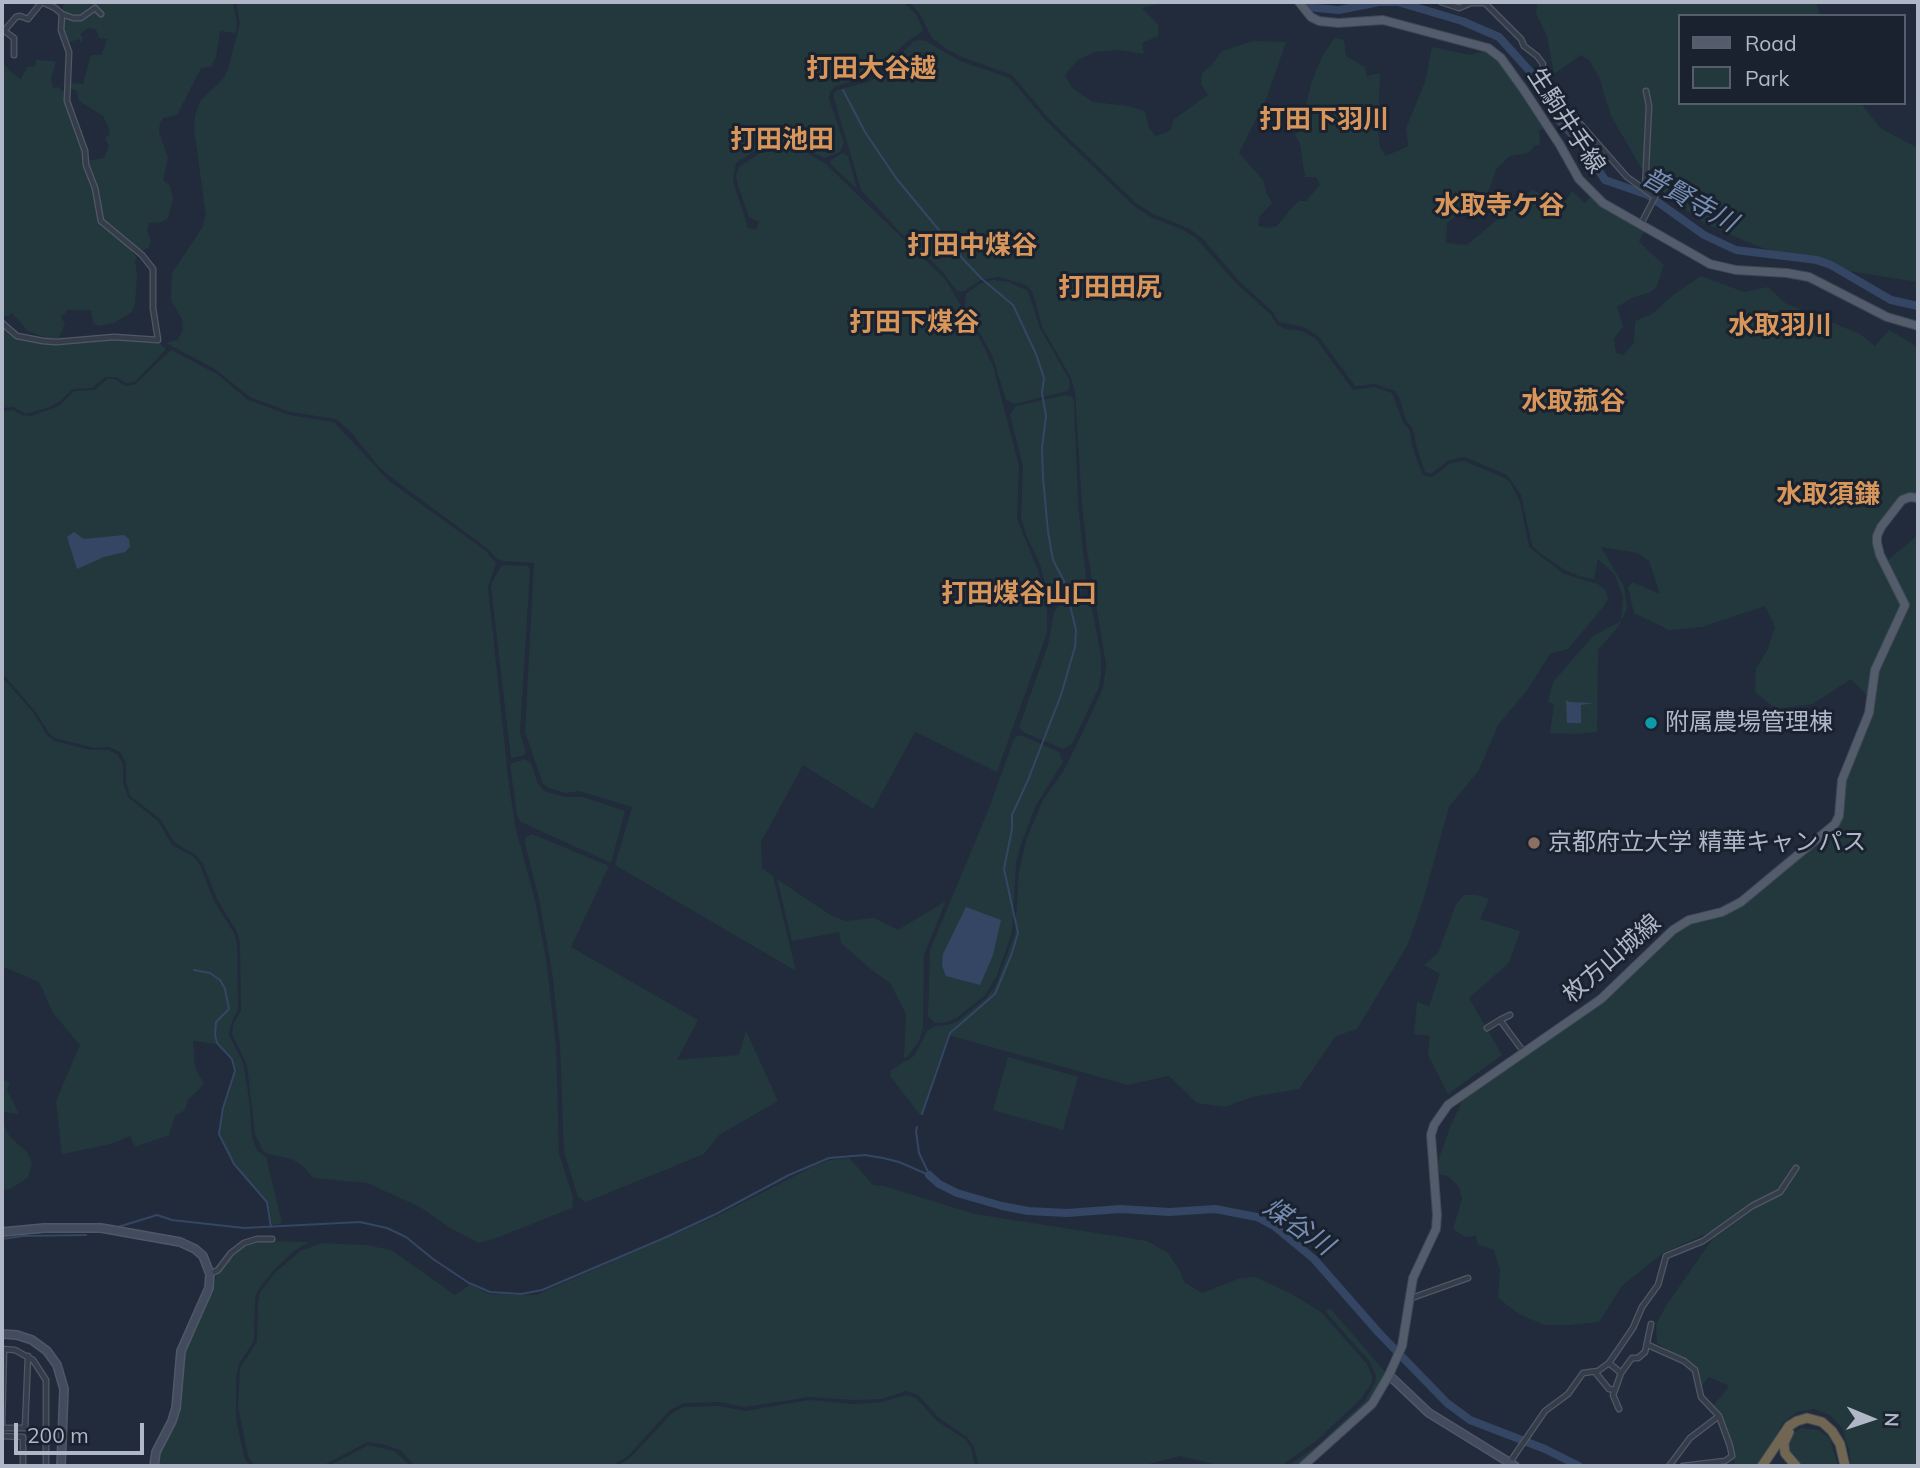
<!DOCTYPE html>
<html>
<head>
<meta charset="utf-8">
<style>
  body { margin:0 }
  #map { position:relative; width:1920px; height:1468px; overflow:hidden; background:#212b3b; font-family:Mulish,sans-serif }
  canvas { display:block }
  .frame { position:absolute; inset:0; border:4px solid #b0b8c7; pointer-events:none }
  .legend { position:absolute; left:1678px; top:14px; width:228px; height:91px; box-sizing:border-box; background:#1a2230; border:2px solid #565e6c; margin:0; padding:9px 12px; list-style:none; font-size:21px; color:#b0b8c7 }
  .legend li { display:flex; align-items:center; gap:14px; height:35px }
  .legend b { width:35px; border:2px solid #565e6c }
  .north { position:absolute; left:1836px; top:1384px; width:70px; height:70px; -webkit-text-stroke:5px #1a2230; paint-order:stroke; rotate:92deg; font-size:19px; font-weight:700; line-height:28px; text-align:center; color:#b0b8c7 }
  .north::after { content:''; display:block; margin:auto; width:24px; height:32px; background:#b0b8c7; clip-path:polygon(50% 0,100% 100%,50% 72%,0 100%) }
  .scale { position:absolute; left:14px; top:1423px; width:130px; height:32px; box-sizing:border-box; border:4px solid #b0b8c7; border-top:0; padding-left:9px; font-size:21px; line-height:24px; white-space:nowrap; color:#b0b8c7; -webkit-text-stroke:5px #1a2230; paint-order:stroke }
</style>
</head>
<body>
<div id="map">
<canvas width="1920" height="1468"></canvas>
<div class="frame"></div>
<ul class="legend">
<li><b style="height:9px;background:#525c6b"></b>Road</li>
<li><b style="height:19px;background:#23383c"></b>Park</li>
</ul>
<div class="north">N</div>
<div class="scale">200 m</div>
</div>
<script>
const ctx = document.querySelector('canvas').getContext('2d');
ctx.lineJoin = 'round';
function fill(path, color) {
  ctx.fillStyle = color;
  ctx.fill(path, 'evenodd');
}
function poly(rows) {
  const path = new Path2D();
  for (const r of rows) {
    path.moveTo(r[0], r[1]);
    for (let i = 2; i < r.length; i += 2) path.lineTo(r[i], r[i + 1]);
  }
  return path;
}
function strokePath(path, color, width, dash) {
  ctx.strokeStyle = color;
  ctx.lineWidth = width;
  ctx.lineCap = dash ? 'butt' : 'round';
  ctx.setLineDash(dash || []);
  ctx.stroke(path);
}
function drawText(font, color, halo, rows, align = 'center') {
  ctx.font = font + ' Mulish,"Noto Sans JP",sans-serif';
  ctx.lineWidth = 6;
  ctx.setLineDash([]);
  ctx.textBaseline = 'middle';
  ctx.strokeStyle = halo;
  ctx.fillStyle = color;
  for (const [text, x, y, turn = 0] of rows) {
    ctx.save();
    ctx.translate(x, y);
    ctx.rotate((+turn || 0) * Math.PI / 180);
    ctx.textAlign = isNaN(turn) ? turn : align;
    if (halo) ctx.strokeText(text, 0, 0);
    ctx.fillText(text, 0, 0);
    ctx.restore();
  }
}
fill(poly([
  [64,2,233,2,237,23,236,33,220,31,216,57,211,67,201,68,177,115,163,118,160,123,159,132,168,157,163,180,170,186,173,198,168,218,162,222,149,223,147,230,151,241,149,247,143,250,136,249,132,253,137,257,135,261,137,275,135,303,132,312,114,323,99,326,93,323,91,310,68,310,61,317,65,324,59,338,49,339,28,331,12,313,6,317,2,312,2,52,5,56,2,62,12,73,21,79,27,67,35,66,36,60,54,61,56,63,51,77,53,88,58,87,68,95,86,161,104,158,109,146,105,138,110,134,108,126,103,116,79,101,76,90,67,88,68,83,83,84,90,58,92,55,102,55,107,39,99,38,96,29,88,28,80,34,83,38,82,44,79,39,67,43,60,20],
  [236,2,904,2,917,16,923,30,920,33,904,44,884,66,868,76,836,86,830,91,829,99,844,143,840,152,825,158,796,147,758,149,736,163,733,180,748,228,756,230,759,222,749,217,738,186,736,175,739,167,760,153,783,150,807,153,825,163,946,280,981,341,993,366,1019,466,1017,519,1039,573,1047,606,1047,633,997,772,915,732,873,809,803,765,761,842,762,868,773,876,796,971,615,865,632,807,579,791,566,793,549,788,543,784,525,732,534,563,503,561,497,559,488,549,392,478,379,467,350,431,336,419,290,412,250,397,215,369,166,343,178,340,183,329,182,319,171,300,172,273,202,228,206,215,194,129,195,115,200,101,223,79,228,69,240,23],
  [909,2,1158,2,1159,4,1142,8,1158,24,1158,36,1142,43,1144,54,1117,50,1095,52,1078,60,1065,75,1072,88,1093,102,1128,106,1145,111,1149,128,1156,136,1170,131,1174,119,1208,95,1201,84,1202,73,1210,67,1222,51,1253,41,1286,42,1267,97,1239,153,1264,181,1266,192,1272,203,1259,217,1258,226,1269,228,1277,226,1294,205,1299,201,1306,201,1320,185,1316,177,1305,177,1300,144,1295,135,1309,122,1306,105,1312,81,1322,57,1334,38,1344,40,1346,56,1365,67,1367,76,1380,73,1378,129,1380,148,1386,156,1408,146,1406,128,1425,82,1432,47,1470,55,1487,50,1499,60,1545,127,1539,131,1540,145,1534,146,1529,153,1510,156,1497,168,1488,192,1447,223,1446,243,1467,245,1532,190,1563,204,1572,191,1585,203,1591,196,1644,231,1639,242,1664,265,1657,286,1651,292,1632,298,1617,307,1623,326,1614,339,1616,353,1623,355,1634,343,1635,321,1652,314,1673,295,1701,276,1744,292,1768,287,1785,303,1860,334,1875,346,1889,330,1918,347,1918,494,1910,493,1900,497,1878,525,1874,538,1903,602,1868,697,1851,679,1813,704,1776,709,1755,692,1756,668,1767,651,1775,627,1765,606,1702,627,1669,630,1634,613,1628,587,1632,582,1660,594,1649,561,1638,553,1601,547,1624,586,1627,609,1619,626,1598,650,1597,732,1576,734,1550,733,1554,704,1548,702,1553,682,1593,636,1621,621,1623,597,1615,575,1598,559,1594,579,1579,576,1565,570,1541,554,1532,545,1521,495,1507,475,1465,457,1449,460,1431,474,1425,472,1416,445,1413,429,1406,420,1399,397,1395,391,1375,384,1355,386,1319,337,1304,327,1279,322,1273,312,1239,281,1203,239,1190,229,1153,214,1136,203,1049,119,1012,75,962,57,948,50,932,38,920,14],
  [1537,2,1816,2,1820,16,1680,16,1680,103,1861,103,1880,128,1918,148,1918,282,1823,267,1757,246,1704,223,1669,198,1640,166,1611,116,1599,77,1589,60,1581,55,1554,74,1547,36,1536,13],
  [919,40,926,41,960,61,1010,78,1047,122,1134,206,1151,217,1183,230,1196,238,1236,283,1271,315,1277,325,1286,329,1302,331,1316,339,1353,390,1374,387,1392,393,1403,422,1410,431,1412,446,1423,475,1432,477,1451,463,1464,461,1505,478,1510,482,1520,502,1529,547,1564,574,1598,584,1606,591,1608,598,1604,606,1568,649,1550,654,1528,689,1498,725,1479,770,1449,807,1423,901,1408,944,1357,1029,1336,1036,1299,1089,1252,1097,1225,1107,1197,1103,1169,1076,1128,1085,948,1035,921,1116,890,1076,891,1070,914,1056,928,1030,935,1026,948,1025,958,1021,986,998,996,985,1015,933,1019,872,1026,840,1043,800,1064,770,1081,736,1103,688,1106,665,1087,550,1082,505,1075,392,1071,378,1042,327,1033,293,1026,285,999,277,981,280,964,291,957,291,941,270,901,233,861,190,834,98,834,93,838,90,871,81,887,69,914,41],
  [843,153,848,156,857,189,830,164,831,160],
  [993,280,1009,282,1028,291,1040,328,1069,379,1070,386,1068,391,1015,404,1006,400,992,355,965,306,966,294,979,284],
  [2,325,17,337,42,342,114,338,158,342,166,349,135,382,126,383,116,377,106,377,92,388,73,389,60,401,50,407,26,414,13,407,2,408],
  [171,350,217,374,248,400,289,415,334,422,389,481,486,551,496,563,488,587,508,777,515,826,535,900,546,959,556,1046,559,1153,573,1198,572,1208,499,1237,479,1243,450,1228,420,1207,367,1183,313,1178,305,1168,292,1159,268,1154,263,1151,255,1134,247,1065,232,1034,233,1025,241,1010,240,943,237,932,217,899,203,864,196,855,175,843,160,819,130,796,126,781,126,763,120,752,109,747,94,748,55,738,49,733,35,711,2,673,2,411,13,410,22,415,31,416,59,406,74,391,95,390,107,379,115,379,125,386,134,385],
  [1065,395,1071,396,1074,400,1078,505,1086,579,1081,591,1054,602,1049,599,1040,564,1026,535,1021,518,1023,466,1010,415,1016,406],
  [1918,535,1918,1466,1851,1466,1849,1450,1842,1428,1830,1415,1814,1409,1797,1412,1783,1423,1759,1464,1754,1466,1713,1466,1735,1463,1725,1427,1709,1411,1729,1386,1709,1377,1702,1385,1696,1369,1657,1343,1656,1324,1667,1304,1721,1227,1663,1253,1622,1286,1599,1322,1569,1325,1544,1325,1519,1314,1498,1298,1500,1270,1494,1250,1477,1244,1476,1236,1465,1237,1453,1229,1462,1199,1459,1187,1448,1176,1437,1174,1437,1164,1450,1127,1466,1093,1507,1058,1565,1024,1629,975,1674,932,1684,926,1718,916,1790,865,1836,828,1843,785,1878,671,1908,603,1888,560],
  [502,565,528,566,530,570,520,733,526,753,522,756,511,758,491,587,492,582],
  [1081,595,1090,598,1101,655,1101,675,1099,687,1072,744,1063,749,1023,732,1019,727,1048,645,1054,612,1058,607],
  [2,677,33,712,47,735,54,741,90,750,109,750,118,755,123,764,123,782,128,797,158,821,172,845,194,857,200,865,214,901,234,933,237,943,238,1009,231,1024,229,1035,243,1062,249,1099,252,1138,257,1150,266,1157,282,1223,272,1225,268,1201,234,1164,220,1133,224,1108,236,1071,233,1058,218,1043,215,1044,193,1041,195,1067,204,1084,188,1100,185,1110,175,1116,169,1135,135,1147,130,1136,111,1144,62,1154,56,1101,80,1045,53,1013,39,982,6,968,2,971],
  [1017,736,1023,736,1059,752,1063,762,1036,805,1020,847,1016,864,1012,933,996,978,984,996,958,1017,947,1022,935,1023,928,1016,930,950,988,811,1014,739],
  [524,759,531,763,538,784,544,791,565,797,583,797,625,811,611,863,521,822,517,815,510,764],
  [532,834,609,866,571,947,698,1020,677,1060,739,1055,746,1031,778,1101,719,1135,704,1154,586,1202,578,1197,564,1152,560,1046,553,978,539,899,525,843,526,837],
  [777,879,832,916,846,921,874,918,898,930,946,901,924,955,923,1027,919,1041,907,1057,904,1058,906,1014,890,983,873,971,841,943,839,932,792,941],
  [1464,895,1477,895,1489,899,1480,919,1520,931,1509,963,1469,998,1502,1055,1448,1094,1428,1055,1430,1036,1414,1034,1417,1002,1429,1006,1440,974,1424,965,1438,953,1456,904],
  [1008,1057,1078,1077,1063,1130,993,1110],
  [2,1079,10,1083,7,1090,19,1114,2,1112],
  [2,1121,10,1137,27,1152,32,1163,28,1178,10,1189,2,1190],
  [849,1158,873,1185,884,1186,955,1208,975,1214,1147,1241,1168,1253,1180,1271,1184,1282,1202,1293,1238,1279,1255,1277,1292,1294,1321,1312,1367,1364,1372,1376,1372,1382,1361,1399,1316,1441,1281,1466,1222,1466,1180,1456,1141,1466,979,1466,974,1447,967,1437,939,1418,918,1395,906,1391,882,1399,855,1400,809,1397,745,1407,719,1402,684,1403,670,1410,628,1456,611,1466,415,1466,400,1450,383,1444,368,1442,322,1466,255,1466,248,1456,238,1407,240,1368,257,1342,258,1302,260,1292,276,1272,300,1251,322,1243,366,1245,391,1250,455,1295,470,1285,489,1294,536,1295,717,1216,812,1167,830,1160],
  [261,1241,309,1242,294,1251,274,1270,260,1287,255,1298,254,1341,239,1364,236,1378,236,1419,244,1457,250,1466,157,1466,160,1453,176,1423,180,1409,185,1353,210,1297,217,1275,240,1248],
  [1328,1309,1331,1309,1386,1373,1370,1402,1300,1466,1288,1466,1319,1444,1364,1402,1375,1383,1376,1376,1370,1362,1326,1312],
  [906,1395,916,1398,937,1421,965,1439,971,1448,975,1466,618,1466,630,1458,672,1413,684,1407,719,1406,745,1411,809,1400,855,1404,882,1402],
  [1801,1428,1819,1430,1830,1439,1838,1466,1801,1466,1792,1456,1789,1445,1794,1433],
  [368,1445,394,1451,411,1466,329,1466]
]), '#23383c');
fill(poly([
  [74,532,84,539,124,535,129,539,130,547,125,552,104,557,77,569,67,537],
  [1566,700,1569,702,1594,703,1581,705,1581,723,1567,723],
  [966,907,1001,920,993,955,980,985,946,976,942,966,943,954]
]), '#344663');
strokePath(poly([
  [843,90,865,132,896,178,962,258,982,279,1013,305,1036,354,1044,378,1042,393,1046,416,1042,448,1043,478,1048,532,1053,560,1064,581,1076,630,1075,647,1061,695,1028,780,1012,815,1012,829,1004,869,1018,933,1012,953,995,994,950,1033,922,1114],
  [194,970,210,973,220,980,225,989,229,1009,216,1022,215,1035,217,1043,232,1059,235,1071,223,1108,219,1134,234,1164,267,1202,271,1227],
  [917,1127,916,1131,919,1153,929,1174],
  [118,1227,157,1215,172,1220,244,1228,360,1222,387,1228,406,1237,433,1259,469,1283,490,1292,521,1294,542,1290,662,1239,716,1214,789,1175,829,1158,865,1155,883,1158,899,1162,929,1175],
  [2,1239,23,1236,86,1235]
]), '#344663', 2);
strokePath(poly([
  [1307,2,1310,6,1316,8,1339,10,1379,2],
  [1381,2,1398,2,1462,21,1499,37,1536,78,1558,119,1584,148,1605,180,1648,195,1704,235,1736,250,1817,260,1831,265,1891,300,1918,306],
  [929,1175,939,1184,957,1193,1002,1206,1028,1211,1067,1213,1120,1209,1169,1212,1215,1209,1257,1217,1274,1226,1314,1259,1379,1333,1447,1403,1470,1420,1545,1449,1579,1466]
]), '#344663', 8);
const street = poly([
  [42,2,55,8,62,14,73,18,81,18,95,8,101,14],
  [1441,2,1459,8,1471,3,1485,3,1521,39,1524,46,1537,56,1543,64,1541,76,1555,95,1627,177,1655,197,1641,224],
  [3,30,14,38,14,55],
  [4,31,16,17,20,16,28,19,41,3],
  [1645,189,1649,106,1646,91],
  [2,323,17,336,43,341,56,342,114,337,158,340,153,308,153,269,142,255,101,221,95,188,86,165,85,151,67,101,69,52,61,30,62,14],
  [1510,1015,1500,1020,1523,1051],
  [1487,1028,1500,1020],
  [210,1274,218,1270,231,1253,244,1243,257,1239,272,1239],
  [1409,1299,1468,1278],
  [1648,1345,1684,1361,1695,1370,1701,1397,1719,1416,1730,1446,1732,1456,1725,1461,1683,1466],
  [2,1349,15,1350,33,1360,46,1380,46,1466],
  [1609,1363,1621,1373],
  [1595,1372,1609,1389,1615,1390],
  [1619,1409,1613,1395,1615,1390,1621,1373,1632,1358,1638,1358,1645,1352,1651,1324],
  [2,1427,4,1349],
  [2,1428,25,1428,28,1356],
  [2,1436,23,1437,23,1466],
  [1510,1462,1545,1411,1568,1394,1583,1373,1598,1371,1609,1363,1633,1328,1642,1307,1658,1285,1666,1256,1703,1241,1752,1206,1780,1192,1796,1168],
  [1669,1466,1690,1438,1719,1416]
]);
const secondary = poly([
  [2,1232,44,1228,101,1228,180,1242,195,1249,203,1256,210,1274,209,1288,181,1351,176,1408,172,1421,156,1452,154,1466],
  [2,1334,17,1335,32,1340,47,1351,57,1365,64,1389,61,1466],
  [1389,1375,1429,1413,1515,1466]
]);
const primary = poly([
  [1299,2,1311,17,1319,21,1338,23,1383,20,1488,48,1501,58,1524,90,1560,145,1579,179,1603,203,1710,264,1736,270,1787,273,1809,277,1887,317,1918,326],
  [1303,1466,1372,1404,1389,1375,1402,1346,1413,1278,1436,1229,1437,1215,1431,1135,1434,1125,1448,1105,1601,999,1673,930,1689,920,1722,912,1741,902,1835,824,1839,816,1842,780,1869,713,1875,670,1905,605,1880,555,1877,543,1877,536,1881,527,1902,500,1910,497,1918,498]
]);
const highway = poly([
  [1789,1432,1784,1443,1785,1453,1796,1466],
  [1762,1466,1789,1426,1797,1421,1807,1418,1822,1422,1832,1431,1840,1444,1845,1466]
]);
strokePath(street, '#505866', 7);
strokePath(secondary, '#505866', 10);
strokePath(primary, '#3e4654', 10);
strokePath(highway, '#404856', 11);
strokePath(street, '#353d4b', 4.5);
strokePath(secondary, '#424c5e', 7);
strokePath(primary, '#525c6b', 8);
strokePath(highway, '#716651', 9);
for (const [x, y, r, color] of [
  [1651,723,7,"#0f9aa8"],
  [1534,843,7,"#8d6e63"]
]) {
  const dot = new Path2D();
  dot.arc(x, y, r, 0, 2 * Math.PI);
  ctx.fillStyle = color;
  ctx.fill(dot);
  strokePath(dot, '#1a2230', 2.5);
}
drawText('24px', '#b0b8c7', '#1a2230', [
  ["生駒井手線",1566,121,57],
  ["枚方山城線",1612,959,-41]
]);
drawText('24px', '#b0b8c7', '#1a2230', [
  ["附属農場管理棟",1665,723],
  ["京都府立大学 精華キャンパス",1548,843]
], 'left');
drawText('bold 26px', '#d8965a', '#1a2230', [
  ["打田大谷越",871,69],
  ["打田下羽川",1324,120],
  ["打田池田",782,140],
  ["水取寺ケ谷",1499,206],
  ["打田中煤谷",972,246],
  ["打田田尻",1110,288],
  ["打田下煤谷",914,323],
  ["水取羽川",1780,326],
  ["水取菰谷",1573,402],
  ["水取須鎌",1828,495],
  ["打田煤谷山口",1019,594]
]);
drawText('italic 26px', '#768db1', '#1a2230', [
  ["普賢寺川",1689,200,29],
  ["煤谷川",1298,1227,35]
]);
</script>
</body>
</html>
